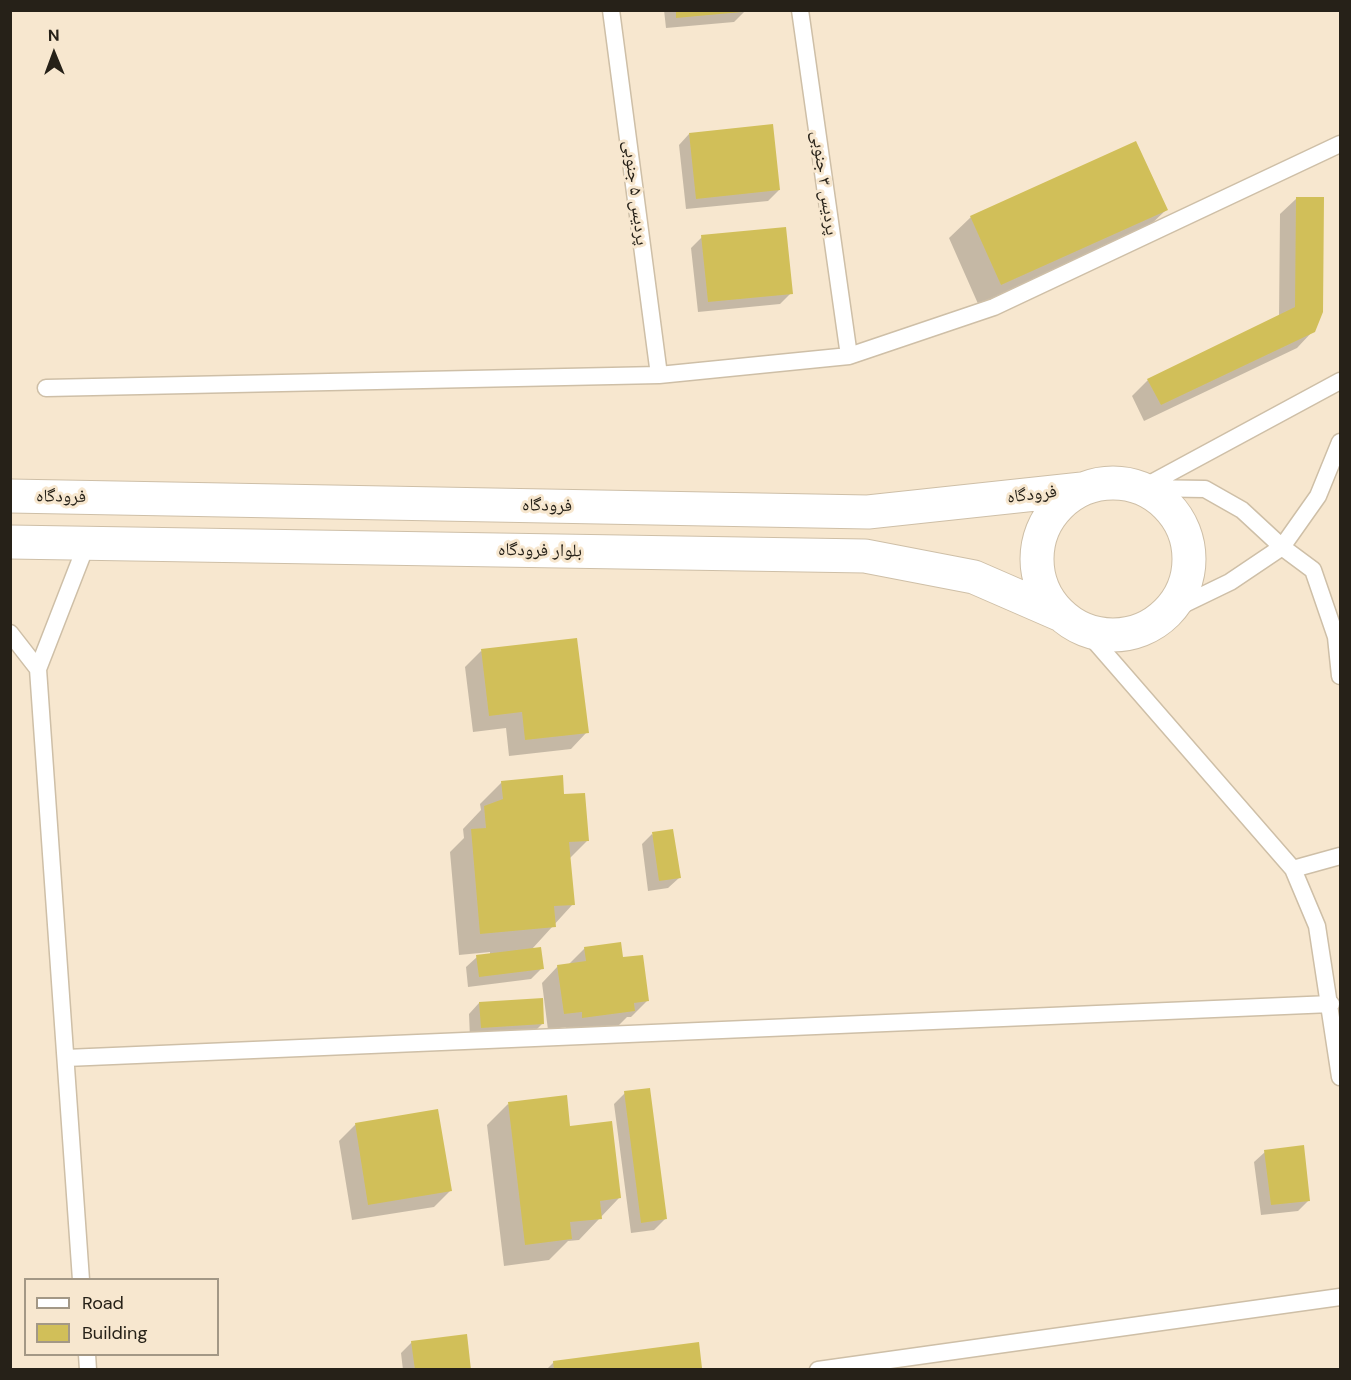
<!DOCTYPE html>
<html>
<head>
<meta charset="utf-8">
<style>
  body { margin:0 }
  #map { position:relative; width:1351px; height:1380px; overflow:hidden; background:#f7e7cf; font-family:"DM Sans",sans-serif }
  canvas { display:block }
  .frame { position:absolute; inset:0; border:12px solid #262118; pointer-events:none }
  .legend { position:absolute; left:24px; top:1278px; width:195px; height:78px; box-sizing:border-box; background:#f7e7cf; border:2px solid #a39886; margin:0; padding:8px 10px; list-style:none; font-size:18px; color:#262118 }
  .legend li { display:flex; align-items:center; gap:12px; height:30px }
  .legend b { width:30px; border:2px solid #a39886 }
  .north { position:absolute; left:24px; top:24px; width:60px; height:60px; -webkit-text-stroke:4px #f7e7cf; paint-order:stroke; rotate:359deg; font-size:16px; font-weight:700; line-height:24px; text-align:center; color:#262118 }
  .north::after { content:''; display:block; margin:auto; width:21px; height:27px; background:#262118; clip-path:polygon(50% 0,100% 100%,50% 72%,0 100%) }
</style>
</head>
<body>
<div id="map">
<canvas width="1351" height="1380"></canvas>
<div class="frame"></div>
<ul class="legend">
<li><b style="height:8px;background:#fff"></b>Road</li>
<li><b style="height:16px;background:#d1bf59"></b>Building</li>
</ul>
<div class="north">N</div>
</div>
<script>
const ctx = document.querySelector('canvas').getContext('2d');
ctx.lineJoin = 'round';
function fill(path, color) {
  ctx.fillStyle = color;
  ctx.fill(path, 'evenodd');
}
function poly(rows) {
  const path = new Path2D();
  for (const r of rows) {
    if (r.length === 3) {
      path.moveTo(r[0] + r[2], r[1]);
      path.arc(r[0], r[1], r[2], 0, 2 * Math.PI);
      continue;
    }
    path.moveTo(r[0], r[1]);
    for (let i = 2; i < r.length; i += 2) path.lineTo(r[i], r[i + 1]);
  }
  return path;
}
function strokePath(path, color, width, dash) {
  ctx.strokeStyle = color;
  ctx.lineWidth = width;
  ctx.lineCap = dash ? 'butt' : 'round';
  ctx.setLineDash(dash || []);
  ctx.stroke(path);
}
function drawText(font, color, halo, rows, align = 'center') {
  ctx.font = font + ' "DM Sans","Noto Naskh Arabic",sans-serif';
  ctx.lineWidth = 6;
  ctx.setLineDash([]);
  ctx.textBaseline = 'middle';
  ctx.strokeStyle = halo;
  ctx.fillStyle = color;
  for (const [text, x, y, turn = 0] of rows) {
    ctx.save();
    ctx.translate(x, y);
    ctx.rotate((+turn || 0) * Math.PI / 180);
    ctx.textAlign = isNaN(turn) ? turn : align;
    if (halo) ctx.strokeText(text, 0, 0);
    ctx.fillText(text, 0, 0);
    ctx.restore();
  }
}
fill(poly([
  [664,10,745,10,745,11,734,22,666,28],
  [689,134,779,190,768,201,686,209,679,145],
  [1297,198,1313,331,1297,348,1144,421,1132,396,1148,380,1279,317,1280,214],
  [1166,210,1144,231,979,306,949,238,971,217],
  [702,237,791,293,780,304,698,312,691,248],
  [481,651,587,732,571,749,509,756,506,728,473,732,465,667],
  [502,782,563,796,588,840,569,859,573,904,532,949,542,968,531,979,468,987,466,967,477,957,490,955,490,952,459,955,450,852,464,838,463,829,481,810,480,804],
  [652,834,679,878,668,888,648,891,642,844],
  [585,948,622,959,648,1000,631,1017,627,1017,617,1027,567,1034,566,1027,548,1030,542,983,558,966,568,965],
  [479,1003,543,1023,532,1034,470,1038,469,1014],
  [625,1093,665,1219,654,1230,631,1233,614,1104],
  [508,1104,619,1198,579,1240,568,1241,549,1260,504,1266,487,1125],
  [356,1124,450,1191,434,1207,352,1220,339,1141],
  [1265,1152,1309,1200,1298,1211,1261,1215,1254,1162],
  [412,1342,470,1370,403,1370,401,1353],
  [554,1362,701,1367,698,1370,546,1370]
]), '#0003');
fill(poly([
  [676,10,742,10,742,12,676,18],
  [773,124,780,190,696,199,689,133],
  [1136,141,1168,210,1001,285,970,216],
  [1296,197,1324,197,1323,312,1315,332,1161,405,1147,379,1295,307],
  [786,227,793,294,708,302,701,235],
  [577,638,589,733,525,740,522,712,489,716,481,649],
  [563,775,564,794,585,793,589,841,569,842,575,905,554,906,556,927,480,934,471,829,486,828,484,806,503,799,501,781],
  [673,829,681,878,659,881,652,832],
  [621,942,623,957,643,955,649,1001,634,1003,635,1011,582,1018,582,1012,564,1014,557,965,586,961,584,947],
  [541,947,544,969,479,977,476,955],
  [543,998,544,1024,481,1028,479,1002],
  [650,1088,667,1219,641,1223,624,1091],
  [567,1095,570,1126,612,1121,621,1198,600,1201,602,1219,570,1222,572,1239,525,1245,508,1102],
  [438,1109,452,1191,368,1205,355,1123],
  [1304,1145,1310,1201,1271,1205,1264,1150],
  [467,1334,471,1370,415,1370,411,1341],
  [699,1342,702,1368,689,1370,554,1370,553,1361]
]), '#d1bf59');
const lane = poly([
  [611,10,659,375],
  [800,10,849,356],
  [46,388,659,375,849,356,994,307,1340,144],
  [1141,488,1205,489,1242,510,1282,547,1313,570,1336,637,1340,676],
  [1142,488,1340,381],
  [1168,612,1230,582,1282,547,1318,496,1340,442],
  [1085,630,1293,869,1317,926,1340,1077],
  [10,633,38,669,87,543],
  [38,669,81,1280],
  [1293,869,1340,856],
  [66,1058,1331,1004],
  [87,1354,88,1370],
  [818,1370,1340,1297]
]);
const secondary = poly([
  [1113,559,76],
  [10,496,868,512,1082,489],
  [10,542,865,556,974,577,1059,614]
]);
strokePath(lane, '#cebfa7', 19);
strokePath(secondary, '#cebfa7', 35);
strokePath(lane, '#fff', 16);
strokePath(secondary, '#fff', 33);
drawText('18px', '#262118', '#f7e7cf', [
  ["پردیس ۳ جنوبی",824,183,82],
  ["پردیس ۵ جنوبی",635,193,83],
  ["فرودگاه",1032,495,-7],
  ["فرودگاه",61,497,1],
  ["فرودگاه",547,506,1],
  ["بلوار فرودگاه",540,551,1]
]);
</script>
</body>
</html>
